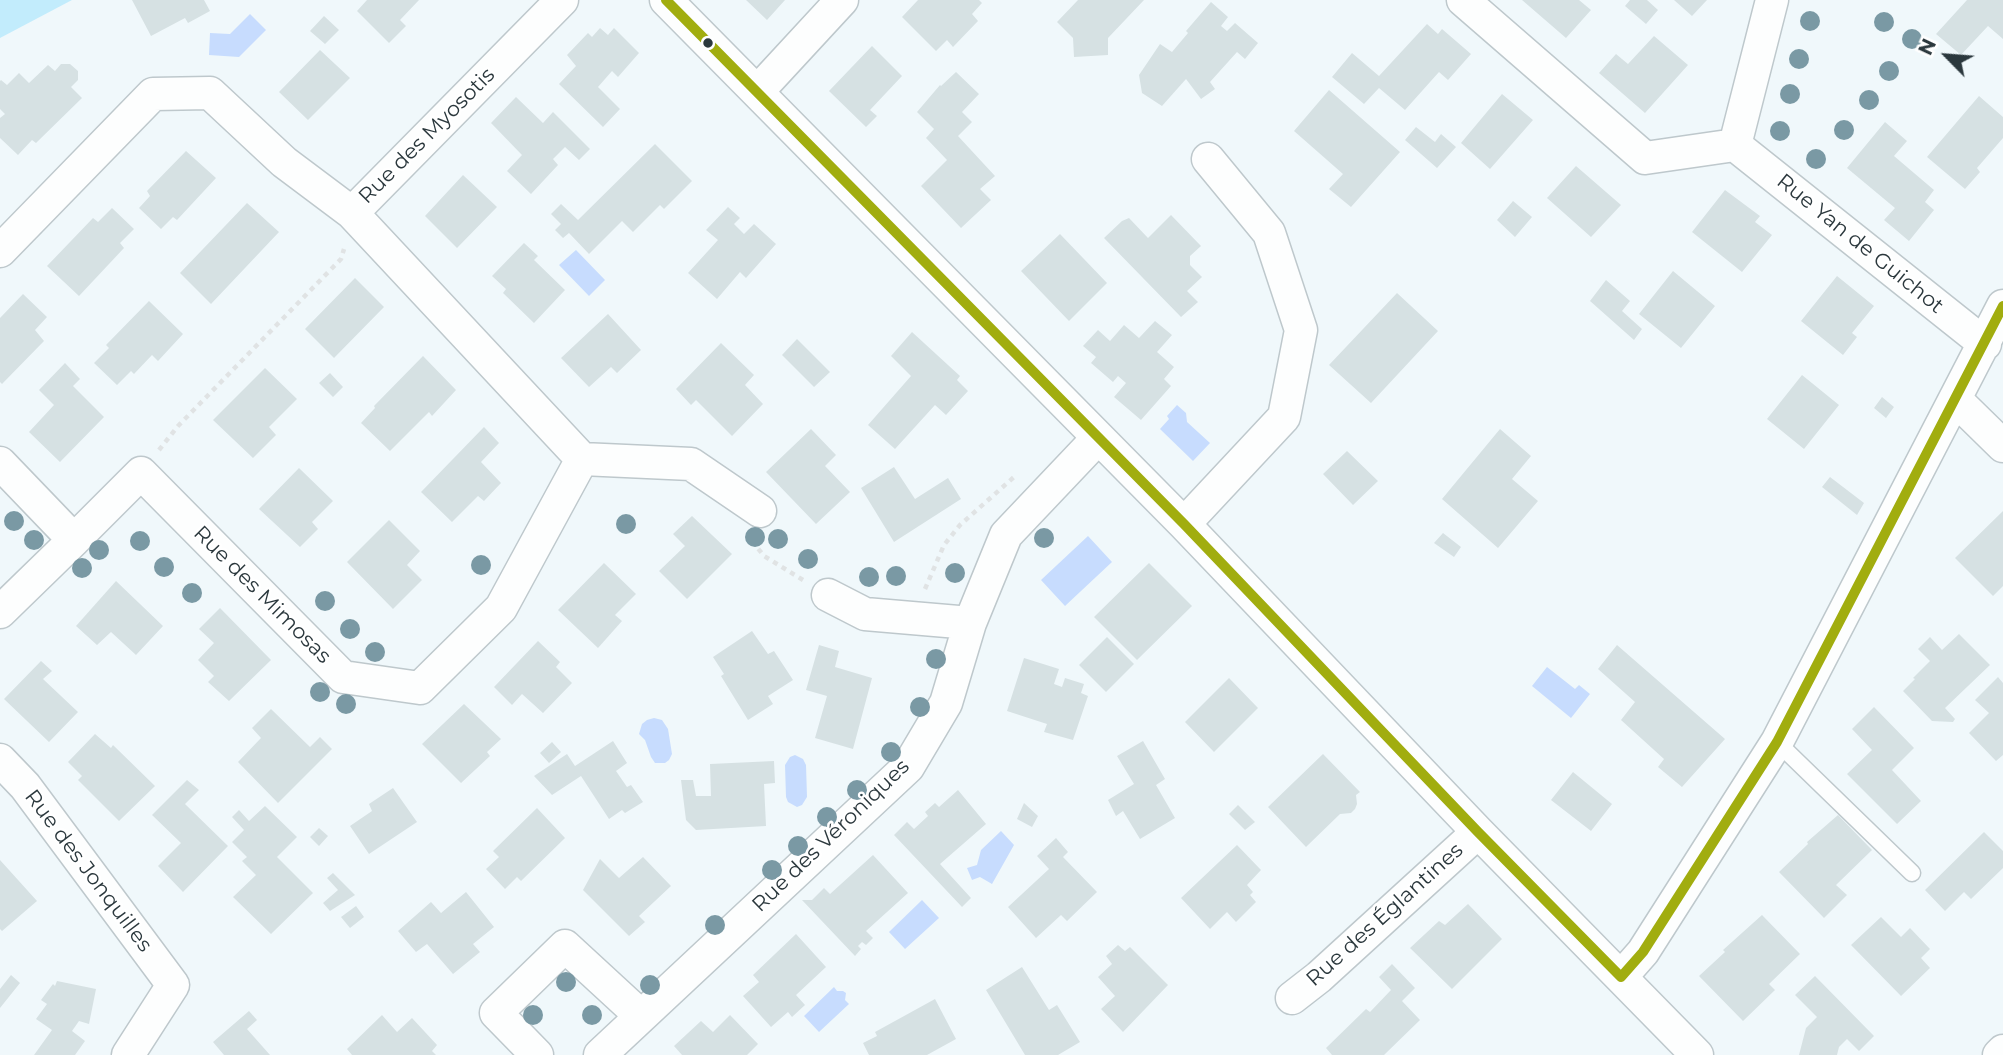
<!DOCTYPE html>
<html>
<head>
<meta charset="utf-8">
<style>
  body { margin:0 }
  #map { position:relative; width:2003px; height:1055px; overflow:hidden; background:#f0f8fb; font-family:Montserrat,sans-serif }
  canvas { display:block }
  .north { position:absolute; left:1912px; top:21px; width:70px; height:70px; -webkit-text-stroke:5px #fff; paint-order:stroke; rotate:295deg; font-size:19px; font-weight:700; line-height:28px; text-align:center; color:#2b383d }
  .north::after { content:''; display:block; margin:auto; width:24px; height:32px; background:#2b383d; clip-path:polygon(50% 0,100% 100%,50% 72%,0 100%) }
</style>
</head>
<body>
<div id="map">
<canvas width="2003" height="1055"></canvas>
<div class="north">N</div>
</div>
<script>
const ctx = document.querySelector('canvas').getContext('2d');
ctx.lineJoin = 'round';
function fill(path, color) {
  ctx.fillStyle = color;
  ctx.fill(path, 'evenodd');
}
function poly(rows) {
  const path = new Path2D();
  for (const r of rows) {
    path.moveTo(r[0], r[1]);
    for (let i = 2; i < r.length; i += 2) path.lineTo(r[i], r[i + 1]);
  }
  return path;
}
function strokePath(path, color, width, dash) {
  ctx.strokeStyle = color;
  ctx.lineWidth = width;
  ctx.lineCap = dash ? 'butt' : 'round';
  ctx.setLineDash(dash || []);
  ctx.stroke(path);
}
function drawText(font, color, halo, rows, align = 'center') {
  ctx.font = font + ' Montserrat,sans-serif';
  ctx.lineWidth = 5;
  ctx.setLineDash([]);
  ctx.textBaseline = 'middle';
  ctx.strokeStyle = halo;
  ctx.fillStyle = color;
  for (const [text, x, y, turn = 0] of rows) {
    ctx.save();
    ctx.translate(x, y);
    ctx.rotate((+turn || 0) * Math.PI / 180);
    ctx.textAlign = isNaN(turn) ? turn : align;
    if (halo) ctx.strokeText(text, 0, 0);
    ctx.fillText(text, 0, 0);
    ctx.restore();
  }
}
fill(poly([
  [0,0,72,0,0,38]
]), '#c2ecfc');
fill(poly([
  [250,14,266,30,239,57,209,55,210,33,230,34],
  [576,250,605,280,589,296,559,265],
  [1177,405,1186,413,1187,422,1210,443,1193,461,1160,429,1169,419,1167,416],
  [1088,536,1112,562,1065,606,1041,580],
  [1547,667,1575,689,1579,685,1590,694,1571,718,1532,686],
  [654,718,662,720,668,729,672,754,669,760,665,763,655,763,651,757,645,740,639,734,642,724,647,720],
  [795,755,803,759,806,765,807,797,802,805,797,807,788,802,786,797,785,765,790,757],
  [1001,831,1014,845,992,884,980,877,972,880,967,868,977,865,981,850],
  [922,900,939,918,905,949,889,932],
  [834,987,837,991,843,991,846,993,845,1000,849,1004,819,1032,804,1016]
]), '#c7dcfe');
fill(poly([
  [132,0,204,0,210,11,188,23,185,18,151,36],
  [367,0,419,0,400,20,406,26,389,43,357,11],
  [746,0,785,0,767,20],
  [918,0,979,0,982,3,972,14,978,21,953,47,947,40,936,51,902,17],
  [1078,0,1144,0,1108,38,1108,55,1074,57,1073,38,1057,22],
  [1522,0,1579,0,1591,10,1566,38],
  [1630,0,1647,0,1658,10,1646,24,1625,6],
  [1674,0,1707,0,1692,16],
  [1967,0,2003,0,2003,39,1988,26,1961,55,1936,34],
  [1211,2,1228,17,1221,26,1227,31,1235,23,1258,43,1245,59,1237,52,1210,82,1215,89,1201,99,1186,79,1162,106,1142,93,1139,75,1160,44,1172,52,1188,33,1186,31],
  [324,16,339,30,325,44,310,31],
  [1427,24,1438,34,1442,29,1471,54,1448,80,1439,72,1405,110,1379,88,1364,104,1332,77,1352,53,1379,76],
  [600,28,608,35,614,28,639,53,618,77,612,71,598,87,620,109,603,127,559,84,576,66,567,55,588,33,592,37],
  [1654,36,1688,65,1645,113,1599,73,1616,54,1628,64],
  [872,46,902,76,870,110,877,116,866,127,829,91],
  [320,50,350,78,308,120,279,92],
  [61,64,70,64,78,71,78,80,71,87,82,98,36,143,32,140,18,155,0,138,0,118,5,114,0,109,0,81,1,80,7,85,19,73,29,83,48,65,55,71],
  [956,72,979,94,962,112,972,122,958,136,995,176,980,189,991,200,961,228,921,186,947,160,926,138,934,129,917,112,940,85,941,86],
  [1329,90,1400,152,1351,207,1329,189,1343,174,1294,131],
  [1502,94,1533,120,1490,169,1461,143],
  [1979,96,2003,117,2003,138,1977,168,1980,172,1965,189,1927,157],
  [516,97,543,123,553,112,590,149,579,160,565,147,553,159,558,165,531,194,507,171,522,155,491,123],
  [1885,122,1907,141,1894,156,1934,190,1925,202,1934,210,1909,241,1884,220,1895,208,1847,168],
  [1416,127,1435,142,1441,134,1456,147,1437,168,1405,140],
  [655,144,692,181,664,209,660,205,633,232,622,221,589,254,569,233,563,238,555,230,561,224,551,214,561,204,578,220],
  [186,151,216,178,177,220,173,217,161,229,139,208,150,196,147,191],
  [1576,166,1621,205,1591,237,1547,198],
  [463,175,497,207,457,248,425,216],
  [1725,190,1760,216,1755,222,1772,235,1742,272,1692,232],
  [1513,201,1532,217,1515,237,1497,220],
  [247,203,279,232,211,304,180,273],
  [728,207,740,218,734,224,744,234,754,224,776,244,746,278,740,272,717,299,688,273,718,240,706,230],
  [112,208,134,229,120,243,124,248,79,296,47,266,93,218,98,222],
  [1171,215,1201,246,1190,256,1190,265,1202,277,1187,291,1198,302,1181,317,1104,238,1122,221,1129,218,1148,238],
  [1060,234,1107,283,1069,321,1021,271],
  [524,243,538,256,534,260,565,290,534,323,503,293,506,289,492,276],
  [1673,271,1715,306,1681,348,1639,314],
  [1837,276,1874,306,1852,333,1857,337,1843,355,1801,321],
  [355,278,384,307,334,358,305,329],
  [1606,280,1630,301,1622,311,1642,329,1634,340,1590,301],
  [1397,293,1438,331,1371,403,1329,365],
  [23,294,47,317,35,330,44,341,2,384,0,382,0,318],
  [149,301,183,334,158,361,152,355,134,374,131,371,117,385,94,363,109,348,106,345],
  [608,314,641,350,617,373,611,367,589,387,561,358],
  [1155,321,1172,335,1157,352,1174,367,1164,379,1171,386,1141,420,1114,397,1126,383,1118,376,1113,382,1091,363,1096,357,1083,346,1098,330,1110,341,1124,325,1139,338],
  [912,332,960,376,957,380,968,391,946,415,935,405,895,449,868,425,911,376,891,356],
  [797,339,830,372,814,387,782,355],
  [721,343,754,375,745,385,763,404,732,436,696,400,691,405,676,389],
  [423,356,456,390,432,416,429,412,390,451,361,423,375,408,374,406],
  [65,363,80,379,73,386,104,417,60,462,29,432,54,405,39,390],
  [265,368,297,399,269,427,276,435,253,458,213,420],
  [330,373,343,387,333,397,319,383],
  [1802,375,1839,405,1804,449,1767,419],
  [1882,397,1894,407,1886,418,1874,408],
  [484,427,499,443,481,462,501,483,484,501,478,496,452,522,421,492],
  [811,429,836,455,825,466,850,492,816,524,766,472],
  [1500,429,1531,456,1512,479,1538,501,1498,548,1442,499],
  [1347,451,1378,481,1353,505,1323,474],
  [894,467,915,499,948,478,961,499,894,542,861,488],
  [299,468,333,501,312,522,318,529,300,547,259,509],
  [1830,477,1864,503,1857,515,1822,487],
  [2003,511,2003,586,1993,596,1955,558],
  [692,516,732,554,687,599,659,571,685,546,673,534],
  [389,520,420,551,407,565,422,580,393,609,347,562],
  [1443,533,1461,547,1454,557,1434,543],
  [604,563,636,594,615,615,622,621,598,648,558,610],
  [1149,563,1192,606,1137,660,1094,617],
  [116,581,163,626,136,655,111,632,97,645,76,626],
  [220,608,271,660,229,701,208,682,214,676,198,660,214,643,199,629],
  [752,631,768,654,774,651,793,680,768,696,773,704,748,720,721,676,724,674,713,657],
  [1959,634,1990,665,1945,708,1955,719,1953,722,1932,721,1903,691,1915,679,1913,678,1930,661,1918,649,1930,637,1942,650],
  [1107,637,1134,664,1106,692,1079,665],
  [538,641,560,662,556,667,572,683,543,713,522,694,512,705,494,687],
  [819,645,839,651,835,667,872,678,853,749,815,738,827,696,806,690],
  [1617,645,1725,739,1682,787,1658,767,1664,759,1621,720,1635,702,1598,669],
  [1024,658,1059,669,1054,684,1062,687,1065,678,1084,684,1081,693,1088,696,1073,740,1044,732,1047,724,1007,711],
  [41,661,52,671,43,679,78,712,49,742,4,699],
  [1998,677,2003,683,2003,755,1996,761,1969,733,1989,713,1975,700],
  [1229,678,1258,708,1214,752,1185,722],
  [464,704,501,739,487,752,490,756,461,783,422,744],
  [1874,707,1914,748,1892,770,1921,801,1897,824,1847,774,1872,750,1852,729],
  [271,709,310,747,320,737,332,749,278,803,238,762,261,738,252,728],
  [95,734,111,748,113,745,155,786,119,821,78,780,82,776,68,762],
  [613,741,627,763,616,771,627,787,631,785,643,802,625,813,622,810,609,819,581,776,552,795,534,776,567,754,575,766],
  [1143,741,1165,779,1156,785,1175,818,1140,839,1123,811,1116,816,1108,800,1134,784,1117,756],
  [552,742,561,752,549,763,540,753],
  [1323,754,1360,792,1356,795,1357,804,1355,809,1351,813,1340,814,1306,847,1268,807],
  [774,761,775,783,764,784,766,826,696,830,686,820,681,780,693,780,696,796,711,796,710,764],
  [1573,772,1612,804,1591,831,1551,800],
  [187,780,199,790,185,804,228,846,183,892,158,866,181,843,152,815],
  [393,788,417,822,369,854,350,826,372,811,369,804],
  [958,790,986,824,940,864,971,898,962,907,894,835,907,822,914,829,928,816,925,812,935,803,939,807],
  [1024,803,1038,816,1032,827,1017,819],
  [1238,805,1255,822,1245,830,1229,814],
  [265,806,297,837,277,857,313,893,271,934,233,897,256,875,242,861,247,857,232,842,244,830,232,817,239,810,249,821],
  [537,808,565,838,521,881,517,877,505,889,486,869,499,857,493,851],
  [1838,815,1872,850,1836,885,1847,895,1824,918,1779,872,1808,844,1807,842],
  [319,828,328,836,319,846,310,837],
  [1984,832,2003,851,2003,868,1971,899,1964,892,1945,911,1925,890],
  [1056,838,1068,852,1063,857,1097,892,1067,921,1061,915,1036,938,1008,907,1049,869,1037,856],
  [1237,845,1261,870,1247,885,1253,892,1250,895,1256,902,1236,922,1227,912,1210,929,1181,898],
  [873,855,908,893,866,931,873,938,866,945,862,942,858,946,861,949,855,956,802,900,812,900,824,888,830,894],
  [643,857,671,886,639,916,645,922,629,936,583,890,600,859,619,878],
  [0,860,37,901,2,931,0,929],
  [333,873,355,895,330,911,323,903,338,890,327,878],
  [466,892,494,927,473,944,480,952,453,974,427,944,416,952,398,931,431,902,441,913],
  [1468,904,1502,939,1452,989,1410,948,1439,921,1445,925],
  [356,906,364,917,350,928,341,917],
  [1762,915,1800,954,1769,984,1775,990,1743,1021,1699,976,1725,952,1723,950],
  [1881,917,1901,937,1910,928,1930,949,1921,958,1930,968,1901,996,1851,945],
  [796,934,826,967,796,995,805,1005,792,1017,788,1012,771,1027,743,996,759,982,753,975],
  [1118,945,1125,951,1130,947,1168,985,1123,1032,1101,1009,1115,996,1098,977,1112,964,1106,956],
  [1392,964,1415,988,1402,1001,1420,1020,1384,1055,1332,1055,1326,1048,1366,1009,1370,1012,1391,990,1379,977],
  [1022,967,1049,1010,1057,1005,1080,1042,1058,1055,1025,1055,986,990],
  [11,975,20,983,0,1008,0,989],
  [1815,976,1874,1036,1859,1051,1847,1039,1839,1047,1837,1055,1799,1055,1806,1028,1817,1017,1795,995],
  [57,981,96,989,89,1024,79,1021,72,1031,85,1041,75,1055,34,1055,52,1030,36,1019,47,1004,41,1000,53,984,55,986],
  [935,999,956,1039,927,1055,869,1055,863,1043,877,1036,875,1032],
  [249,1011,257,1020,247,1029,270,1055,224,1055,213,1042],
  [382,1015,397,1032,412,1018,437,1045,432,1051,436,1055,352,1055,347,1049],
  [730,1015,758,1044,747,1055,682,1055,674,1046,701,1021,713,1032]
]), '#d6e1e3');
const lane = poly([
  [1777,742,1912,873]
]);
const street = poly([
  [666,0,1184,524,1478,832,1697,1055],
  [1463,0,1645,158,1735,145,1985,344],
  [757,92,842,0],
  [1735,145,1772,0],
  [0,251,153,94,210,93,284,162,352,213,562,0],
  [1955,399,2003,446],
  [582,459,691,464,760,511],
  [0,463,74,540,0,612],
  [1184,524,1284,417,1301,330,1269,233,1208,159],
  [74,540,141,473,343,677,420,688,501,608,582,459,352,213],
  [828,595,865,614,970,623],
  [0,760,25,786,173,985,128,1055],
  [1621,977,1643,952,1777,742,2003,306],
  [1292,998,1319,977,1478,832],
  [537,1055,496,1013,565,946,641,1016],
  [600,1055,908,767,946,703,970,623,1006,535,1098,438],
  [1999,1055,2003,1051]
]);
strokePath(lane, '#bec8cc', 19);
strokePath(street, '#bec8cc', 35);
strokePath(poly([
  [159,450,178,426,341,259,344,249],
  [752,541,764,556,803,580],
  [925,589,944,545,960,525,1014,477]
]), '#e0e3e4', 4.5, [5, 5]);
strokePath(lane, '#fdfefe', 16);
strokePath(street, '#fdfefe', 32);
strokePath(poly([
  [666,0,1184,524,1478,832,1621,977],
  [1621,977,1643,952,1777,742,2003,306]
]), '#a1ad0f', 10);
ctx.fillStyle = '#7a99a4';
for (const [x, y] of [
  [1810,21],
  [1884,22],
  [1912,39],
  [1799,59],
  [1889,71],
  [1790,94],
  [1869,100],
  [1844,130],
  [1780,131],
  [1816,159],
  [14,521],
  [626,524],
  [755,537],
  [1044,538],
  [778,539],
  [34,540],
  [140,541],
  [99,550],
  [808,559],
  [481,565],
  [164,567],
  [82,568],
  [955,573],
  [896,576],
  [869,577],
  [192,593],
  [325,601],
  [350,629],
  [375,652],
  [936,659],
  [320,692],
  [346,704],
  [920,707],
  [891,752],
  [857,790],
  [827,817],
  [798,846],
  [772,870],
  [715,925],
  [566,982],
  [650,985],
  [533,1015],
  [592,1015]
]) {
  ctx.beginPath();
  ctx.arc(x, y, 10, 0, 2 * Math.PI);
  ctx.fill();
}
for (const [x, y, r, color] of [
  [708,43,6,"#2b383d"]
]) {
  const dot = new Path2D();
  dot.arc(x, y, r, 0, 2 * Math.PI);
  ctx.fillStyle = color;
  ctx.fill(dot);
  strokePath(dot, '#fff', 2.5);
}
drawText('21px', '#2b383d', '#fff', [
  ["Rue des Myosotis",427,136,-45],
  ["Rue Yan de Guichot",1860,244,39],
  ["Rue des Mimosas",262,595,45],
  ["Rue des Véroniques",831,836,-44],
  ["Rue des Jonquilles",88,871,53],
  ["Rue des Églantines",1385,915,-42]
]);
</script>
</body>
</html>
